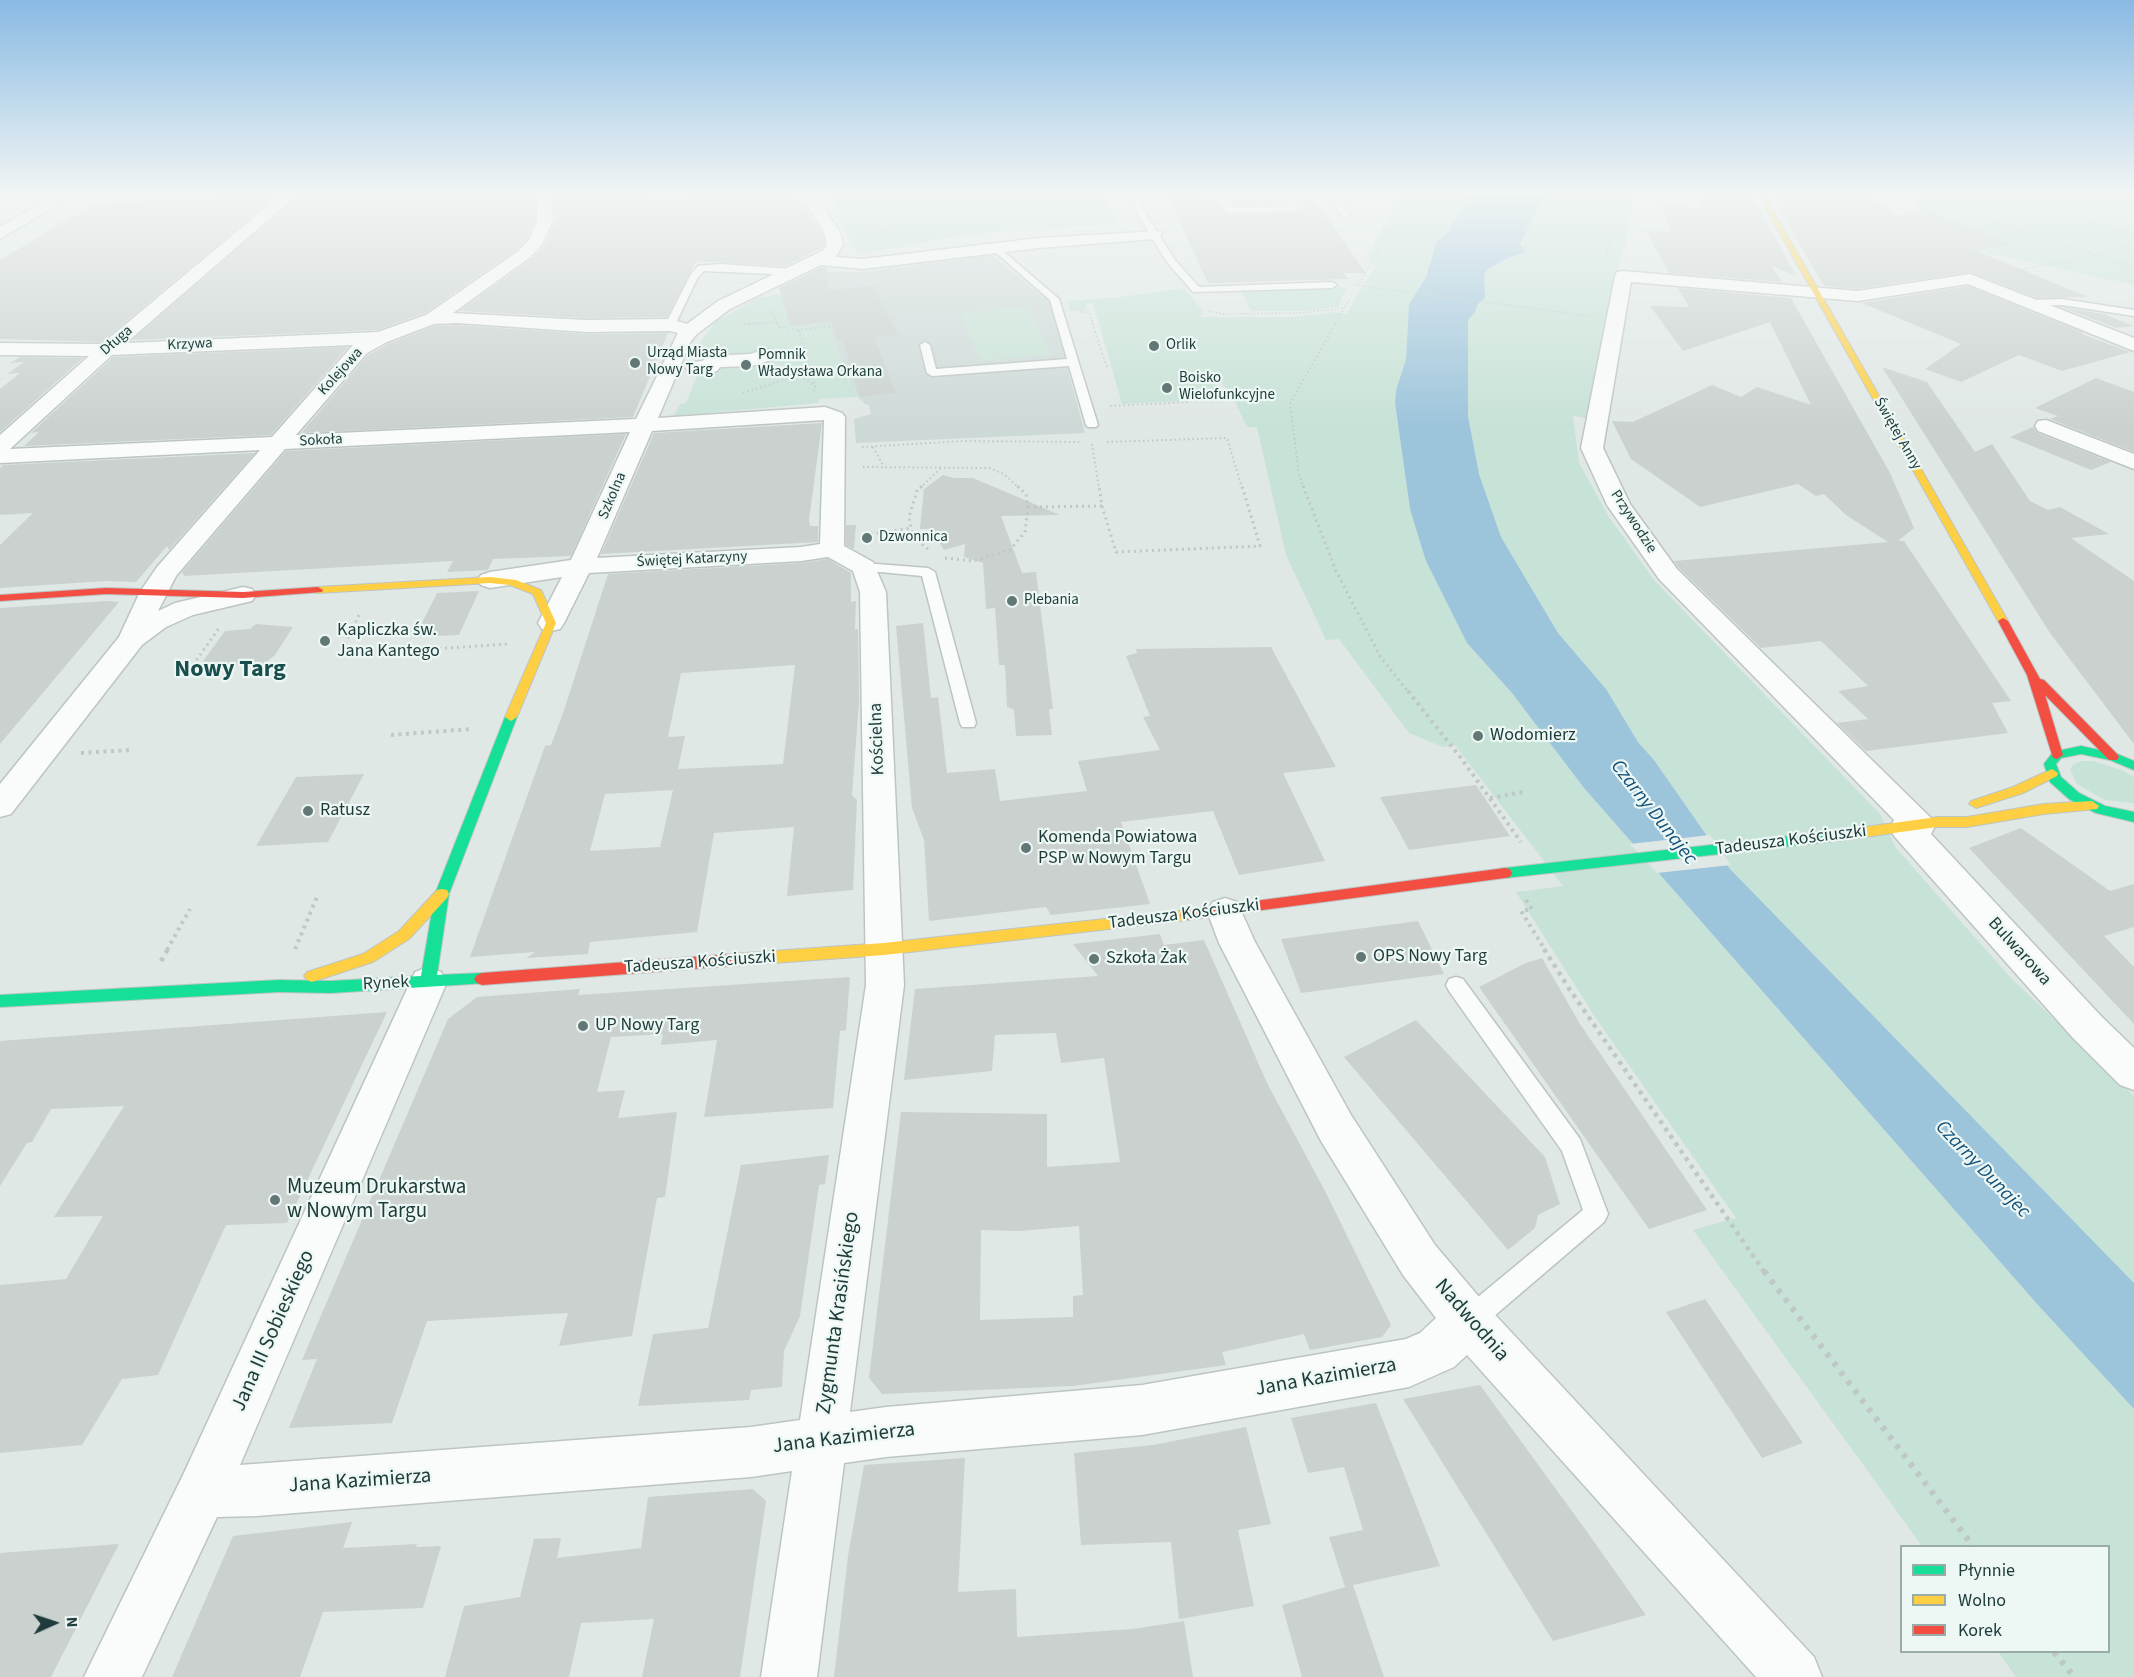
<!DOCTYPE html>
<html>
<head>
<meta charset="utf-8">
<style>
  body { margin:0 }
  #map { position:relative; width:2134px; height:1677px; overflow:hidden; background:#e0e8e6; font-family:"Source Sans 3",sans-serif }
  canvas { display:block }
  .legend { position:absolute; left:1900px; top:1545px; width:210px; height:108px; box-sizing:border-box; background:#edf7f4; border:2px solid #9aacaa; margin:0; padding:8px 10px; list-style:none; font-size:18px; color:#1d3b3a }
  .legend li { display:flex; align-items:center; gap:12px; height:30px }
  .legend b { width:30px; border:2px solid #9aacaa }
  .north { position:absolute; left:24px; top:1593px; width:60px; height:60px; -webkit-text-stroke:4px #edf7f4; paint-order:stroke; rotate:87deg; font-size:16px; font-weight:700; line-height:24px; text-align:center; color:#1d3b3a }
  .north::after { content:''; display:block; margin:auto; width:21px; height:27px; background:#1d3b3a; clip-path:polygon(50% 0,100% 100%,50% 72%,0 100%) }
</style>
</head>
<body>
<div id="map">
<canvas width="2134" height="1677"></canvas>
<ul class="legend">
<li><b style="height:8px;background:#16e098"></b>Płynnie</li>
<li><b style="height:8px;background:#ffcf43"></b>Wolno</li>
<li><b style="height:8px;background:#f24e42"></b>Korek</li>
</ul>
<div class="north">N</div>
</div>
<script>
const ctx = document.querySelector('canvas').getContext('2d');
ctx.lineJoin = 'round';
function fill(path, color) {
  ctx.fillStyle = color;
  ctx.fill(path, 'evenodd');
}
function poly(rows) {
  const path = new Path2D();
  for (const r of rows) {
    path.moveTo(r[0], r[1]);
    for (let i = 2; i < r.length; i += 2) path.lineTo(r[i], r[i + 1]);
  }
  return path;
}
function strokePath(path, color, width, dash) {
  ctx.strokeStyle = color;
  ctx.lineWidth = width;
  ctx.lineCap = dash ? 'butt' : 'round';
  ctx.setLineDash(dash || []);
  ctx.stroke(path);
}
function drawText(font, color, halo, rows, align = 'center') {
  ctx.font = font + ' "Source Sans 3",sans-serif';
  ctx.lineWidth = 4.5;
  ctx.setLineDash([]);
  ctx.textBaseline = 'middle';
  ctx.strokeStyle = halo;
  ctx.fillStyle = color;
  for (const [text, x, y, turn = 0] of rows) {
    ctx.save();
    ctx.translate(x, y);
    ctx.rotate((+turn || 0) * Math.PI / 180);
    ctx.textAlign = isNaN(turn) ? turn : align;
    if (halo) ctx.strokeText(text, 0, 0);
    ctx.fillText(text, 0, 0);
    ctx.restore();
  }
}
fill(poly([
  [992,255,1050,302,1085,433,856,443,854,419,871,414,869,405,866,405,858,397,827,324,789,327,781,294,786,288,829,272,862,272]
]), '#cdd9d7');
fill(poly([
  [827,193,1107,193,1115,224,972,234,858,254,834,213,842,212],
  [1392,193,1472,193,1448,233,1436,243,1426,277,1409,304,1406,359,1396,390,1395,403,1410,509,1467,643,1512,693,1584,788,2038,1305,2134,1409,2134,1677,2016,1677,1998,1652,2108,1652,2108,1546,1922,1546,1693,1230,1736,1218,1595,1017,1516,892,1563,886,1455,745,1443,747,1409,733,1339,639,1326,640,1286,555,1257,427,1247,427,1233,398,1214,373,1210,374,1222,399,1122,404,1093,303,1085,303,1087,310,1070,311,1068,301,1120,297,1184,288,1204,312,1199,317,1289,317,1337,312,1346,314,1375,267,1367,256,1395,203],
  [1546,193,1633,193,1627,239,1614,280,1591,419,1573,416,1579,463,1609,517,1654,580,1880,814,1896,848,2009,976,2134,1096,2134,1283,1730,869,1654,760,1638,742,1606,689,1558,633,1501,537,1479,474,1468,416,1467,320,1478,304,1485,298,1484,275,1487,270,1508,258,1526,252,1520,244],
  [1912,193,2134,193,2134,285,1964,248,1922,218],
  [1347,287,1338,307,1305,311,1251,311,1241,291],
  [781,294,789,327,827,323,858,397,819,399,818,403,674,416,680,404,686,403,708,348,696,348,715,322,757,298],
  [1028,307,1052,355,980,361,960,313],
  [2082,761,2093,761,2121,770,2134,777,2134,803,2105,800,2077,784,2070,769,2074,764]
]), '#c7e2d6');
fill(poly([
  [1472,193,1546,193,1520,244,1526,252,1508,258,1487,270,1484,275,1485,298,1478,304,1475,312,1468,320,1468,416,1479,474,1501,537,1558,633,1606,689,1638,742,1654,760,1730,869,2134,1283,2134,1409,2038,1305,1584,788,1512,693,1467,643,1426,561,1410,509,1395,403,1396,390,1406,359,1409,304,1426,277,1436,243,1448,232]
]), '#9cc4db');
fill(poly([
  [1710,835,1731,865,1657,873,1630,844]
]), '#e0e8e6');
fill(poly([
  [218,193,280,193,101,342,0,339,0,260,99,201,208,199],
  [301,193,535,193,535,220,527,239,516,250,425,313,378,330,132,340],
  [553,193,649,193,648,198,727,193,796,193,822,233,825,244,822,248,785,266,696,261,667,317,586,318,459,311,530,260,544,247,555,221],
  [1166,193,1202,193,1206,200,1216,200,1227,215,1295,213,1301,210,1295,198,1313,197,1366,273,1344,273,1348,279,1208,283],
  [1695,193,1751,193,1796,276,1771,265,1782,282,1669,273,1646,231,1671,232,1661,205,1702,208],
  [1770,193,1868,193,1895,216,1924,209,2012,245,1972,249,2088,297,2037,298,1970,272,1858,289,1824,286],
  [1281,198,1285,205,1234,206,1230,199],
  [821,267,827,268,829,290,873,286,898,335,874,337,896,393,860,397,843,340,838,341,831,321,791,326,779,288],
  [1968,286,2084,333,2082,334,2130,352,2062,371,2019,355,1961,382,1925,369,1961,344,1862,303],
  [1678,288,1791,298,1890,473,1914,528,1898,541,1904,541,2011,701,1992,703,2008,733,1866,751,1837,723,1868,719,1838,691,1868,686,1821,641,1761,648,1679,568,1674,561,1888,542,1846,515,1824,494,1816,496,1798,484,1700,507,1631,459,1612,421,1633,422,1712,385,1741,397,1757,387,1811,405,1770,322,1683,351,1650,306,1689,307],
  [2061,307,2104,314,2133,326,2116,328],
  [457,325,586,334,668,333,633,417,301,433,368,355,388,344,434,326],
  [348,347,271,435,24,446,39,432,31,433,113,357],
  [20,357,83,358,0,432,0,389,20,373,7,374,24,362,10,363],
  [1882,367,1927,382,1975,452,1992,444,2030,501,2048,510,2060,507,2109,534,2071,538,2134,581,2134,744,2050,633],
  [2096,378,2134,392,2134,452,2050,419,2058,416,2035,408],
  [822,423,809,520,810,526,818,526,818,542,601,554,654,433],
  [2033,427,2037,433,2111,462,2091,470,2010,437],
  [626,434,571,556,493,559,488,570,447,572,453,561,184,576,182,572,286,451],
  [255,453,169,550,167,546,136,582,106,581,0,588,0,545,33,513,0,515,0,468,3,465],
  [943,475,954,478,973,478,1060,515,1001,516,1022,573,1036,572,1053,709,1049,709,1052,735,1016,736,1014,710,1007,707,1005,665,999,665,995,608,986,609,983,563,964,557,965,544,944,550,931,529,920,529,924,489],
  [846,525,856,525,854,549,846,545],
  [828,559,851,573,851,602,856,601,855,629,858,629,859,702,852,795,857,800,853,890,787,896,794,827,714,833,697,932,590,942,588,954,527,958,535,952,470,957,545,746,551,745,563,713,608,574,801,563],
  [795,665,783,764,678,769,685,736,668,737,681,673],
  [673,790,660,847,590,851,605,794],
  [479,591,459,635,415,637,437,593],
  [106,601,119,602,0,744,0,608],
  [923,623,931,698,938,697,947,773,995,769,1000,801,1087,791,1078,761,1160,750,1143,717,1150,716,1126,656,1137,653,1136,649,1271,647,1336,767,1283,773,1325,861,1239,875,1213,811,1121,822,1150,904,1051,915,1046,907,929,921,924,840,912,808,896,626],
  [256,624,293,627,275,655,264,664,198,668,225,631,250,629],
  [364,774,328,842,256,846,296,777],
  [1476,785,1510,836,1409,850,1380,797],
  [2021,828,2110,891,2134,884,2134,927,2104,936,2134,967,2134,1024,1969,848],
  [1418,921,1444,974,1301,993,1281,939],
  [1160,934,1164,945,1204,940,1267,1083,1325,1191,1391,1325,1382,1337,1310,1350,1304,1334,1222,1352,1226,1365,1073,1386,882,1394,869,1378,901,1112,1047,1114,1047,1167,1120,1162,1104,1058,1061,1063,1056,1033,995,1035,992,1071,904,1080,915,989,1098,976,1073,944],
  [1079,1226,1083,1295,1073,1296,1073,1317,980,1320,981,1230,1019,1231],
  [1542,958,1580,1024,1707,1210,1649,1229,1479,987,1526,963],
  [850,977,846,1030,840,1031,833,1108,704,1117,717,1040,661,1045,663,1034,611,1037,597,1092,625,1090,618,1118,677,1112,665,1197,657,1198,632,1336,559,1346,568,1313,427,1321,392,1423,289,1428,317,1359,302,1360,448,1019,477,997,580,989,578,995],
  [387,1012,287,1223,226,1225,158,1375,122,1379,82,1445,0,1453,0,1285,66,1279,103,1216,54,1217,124,1106,51,1109,32,1142,27,1143,0,1186,0,1041],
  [1416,1020,1545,1157,1560,1204,1538,1215,1535,1228,1508,1250,1344,1057],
  [829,1155,825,1184,819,1185,800,1316,784,1351,782,1387,751,1390,749,1400,638,1406,653,1334,708,1328,741,1165],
  [1705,1299,1803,1443,1762,1458,1666,1312],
  [1480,1385,1585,1529,1646,1615,1553,1641,1403,1399],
  [1376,1403,1440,1566,1353,1585,1384,1677,1302,1677,1282,1605,1349,1586,1345,1587,1329,1537,1363,1530,1344,1467,1308,1473,1291,1418],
  [1246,1427,1271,1524,1238,1530,1254,1606,1179,1619,1171,1542,1081,1545,1074,1453,1153,1445],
  [965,1458,958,1592,1016,1589,1017,1637,1133,1629,1184,1621,1193,1677,834,1677,848,1556,864,1465],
  [753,1489,766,1501,740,1677,642,1677,654,1619,581,1623,569,1677,445,1677,464,1606,520,1597,534,1539,561,1538,557,1558,641,1548,648,1497],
  [352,1522,343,1548,417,1544,416,1547,441,1546,423,1608,323,1612,300,1677,172,1677,233,1536],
  [119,1544,51,1677,0,1677,0,1553]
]), '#cad1cf');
const lane = poly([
  [1129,193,1137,193,1147,216,1175,260,1199,287,1332,282,1337,285,1332,288,1193,292,1166,261,1139,216,1129,193],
  [1215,193,1223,193,1233,208,1289,207,1281,193,1289,193,1299,209,1295,211,1230,213,1227,213,1215,193],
  [1323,193,1331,193,1349,213,1349,217,1343,217,1323,193],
  [996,245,1059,299,1098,425,1096,427,1088,427,1086,425,1069,366,932,376,927,373,920,345,925,342,930,345,936,369,1067,359,1050,300,993,250,992,248,996,245],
  [721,264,794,269,799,272,794,275,704,271,698,277,675,325,666,327,665,325,691,274,698,266,721,264],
  [2062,299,2134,310,2134,316,2062,305,2031,306,2026,303,2031,300,2062,299],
  [864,563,928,568,935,572,976,723,974,727,962,727,960,723,922,576,859,570,857,567,859,564,864,563],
  [1456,977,1463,979,1580,1139,1608,1214,1604,1222,1479,1329,1470,1333,1461,1329,1457,1320,1461,1311,1583,1210,1562,1151,1449,991,1446,985,1449,979,1456,977]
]);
const street = poly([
  [59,193,76,193,0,239,0,227,59,193],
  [283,193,299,193,126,343,378,332,426,315,517,252,529,240,537,220,537,193,551,193,553,220,542,245,529,258,453,313,586,320,670,319,687,324,718,301,824,250,827,244,824,232,800,193,814,193,840,232,843,244,836,257,863,259,1039,238,1160,231,1162,234,1154,239,1039,248,863,269,821,265,730,309,697,334,691,341,658,418,825,407,842,413,845,417,844,546,873,562,886,592,904,985,850,1412,886,1407,1142,1385,1406,1339,1420,1333,1436,1318,1403,1275,1321,1141,1219,943,1207,911,1213,902,1225,898,1237,902,1255,942,1351,1115,1435,1245,1485,1304,1814,1657,1822,1677,1756,1677,1467,1355,1454,1367,1409,1387,1142,1435,886,1457,844,1463,817,1677,761,1677,792,1471,751,1477,257,1516,217,1517,142,1677,84,1677,184,1473,415,972,428,967,441,972,447,982,240,1465,751,1427,800,1420,866,985,860,592,853,571,828,557,801,561,589,573,564,623,560,629,551,631,542,629,538,623,562,577,490,588,481,585,477,580,481,575,490,572,571,560,630,432,285,449,176,576,158,611,175,603,243,587,252,589,256,595,252,601,193,615,166,627,142,645,11,814,0,817,0,784,119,637,140,592,157,567,260,450,0,463,0,435,89,356,0,355,0,343,102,344,283,193],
  [457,323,586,332,670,331,678,333,636,419,296,435,367,353,387,342,434,324,457,323],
  [353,345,272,437,10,449,112,355,353,345],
  [824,420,820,544,801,547,597,558,652,431,824,420],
  [1623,271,1858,291,1970,274,2134,338,2134,351,1968,284,1858,301,1631,282,1603,448,1630,504,1677,569,1931,818,1935,826,1931,834,2101,1016,2134,1048,2134,1090,2120,1085,2073,1038,1894,836,1890,828,1894,820,1659,579,1607,505,1581,448,1615,276,1617,272,1623,271],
  [767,349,774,351,777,355,774,359,752,366,720,367,717,371,710,373,695,373,688,371,685,367,688,363,702,361,711,356,750,354,767,349],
  [2046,420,2134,454,2134,469,2038,431,2035,426,2038,421,2046,420]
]);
const fast = poly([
  [511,713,517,717,449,894,437,975,482,973,487,975,490,979,487,983,331,993,279,992,0,1007,0,995,279,980,331,981,421,976,435,894,505,717,511,713],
  [2081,746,2117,754,2134,761,2134,770,2110,760,2081,754,2061,758,2056,764,2061,777,2079,793,2105,806,2134,812,2134,822,2096,813,2069,799,2050,782,2044,764,2053,752,2081,746],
  [1836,831,1843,836,1836,841,1505,878,1500,877,1498,873,1500,869,1505,868,1836,831]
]);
const slow = poly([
  [1757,193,1763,193,2008,621,2007,623,2003,624,1998,621,1757,193],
  [490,577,516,580,541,590,556,623,517,717,511,721,505,717,546,623,533,594,510,585,490,583,318,593,313,590,318,587,490,577],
  [2052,769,2058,773,2057,776,2023,793,1976,808,1969,804,1971,801,2013,787,2052,769],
  [2092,801,2099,806,2097,809,2044,814,1967,827,1937,827,1836,841,1829,836,1836,831,1937,817,1967,817,2044,804,2092,801],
  [442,889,447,890,449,894,447,898,409,939,373,962,312,982,307,980,304,976,307,972,363,954,399,931,437,890,442,889],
  [1187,910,1192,911,1194,915,1192,919,1187,920,884,955,732,966,727,964,725,960,727,956,732,954,884,943,1187,910]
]);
const jam = poly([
  [318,587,323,590,322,592,243,598,106,594,0,601,0,595,106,588,243,592,318,587],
  [2003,618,2008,621,2040,679,2044,680,2117,754,2119,757,2117,760,2109,760,2045,695,2063,755,2057,759,2053,758,2027,675,1998,621,2003,618],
  [1505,868,1510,869,1512,873,1510,877,1505,878,1187,920,1182,919,1180,915,1182,911,1187,910,1505,868],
  [732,954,737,956,739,960,737,964,732,966,482,985,477,983,474,979,477,975,482,973,732,954]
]);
strokePath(lane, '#bdc5c3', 3);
strokePath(street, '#bdc5c3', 3);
strokePath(fast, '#bcc5c3', 2);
strokePath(slow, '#bcc5c3', 2);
strokePath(jam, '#bcc5c3', 2);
strokePath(poly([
  [998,193,1018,217],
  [1060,193,1117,210],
  [1099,193,1104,203,1117,207],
  [1987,193,2134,234],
  [2089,193,2134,205],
  [945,197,964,201,963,205,942,209,931,207,928,203,933,199,945,197],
  [957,197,967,193],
  [2002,197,1953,209,2134,267],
  [848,213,880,212],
  [1024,222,1018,217,1071,197,1074,193],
  [878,235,879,193],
  [876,239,878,235,937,208],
  [1606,260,1619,193],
  [2015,271,2095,255,2134,242],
  [1354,285,1590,316],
  [1358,286,1411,193],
  [771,309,777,324],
  [1209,311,1223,314,1301,313,1344,308,1349,300],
  [1080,312,1089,312,1093,324],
  [744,324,775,322],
  [1335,324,1344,308]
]), '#bec8c7', 1.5, [1.5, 2]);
strokePath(poly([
  [776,323,780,327,799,330,831,326],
  [1092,323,1107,367],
  [744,324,767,323],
  [799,330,815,386],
  [789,368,815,386,814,391],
  [743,393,798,375],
  [1110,406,1188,402],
  [1107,442,1227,438,1242,488],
  [1092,444,1099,488],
  [862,447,963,441,1079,442],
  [873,447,884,467],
  [863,467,989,468,1004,474,1019,488],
  [920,488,941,468],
  [1304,488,1299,475,1290,403,1336,323]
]), '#bec8c7', 2, [1.5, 3]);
strokePath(poly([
  [922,486,917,491,909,517,913,537,928,549],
  [1303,486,1336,571,1380,656,1409,693],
  [1102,506,1116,552,1260,546,1242,486],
  [1028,507,1102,506,1099,486],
  [865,535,912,528],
  [945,558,973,561,1010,550,1025,532,1028,507,1026,494,1017,486],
  [342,649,360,613],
  [433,649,509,644],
  [193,665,219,628]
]), '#bec8c7', 3, [2, 4]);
strokePath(poly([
  [1408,691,1461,758,1521,842],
  [391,735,472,729],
  [81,753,130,750],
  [1490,798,1524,792],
  [1526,900,1532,909,1521,911,1545,950],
  [295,949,317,897],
  [167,950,190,909]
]), '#bec8c7', 4, [3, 4.5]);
strokePath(poly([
  [1544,949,1570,990,1765,1273],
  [161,961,168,949]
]), '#bec8c7', 4.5, [4, 5]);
strokePath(poly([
  [1764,1271,1973,1546],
  [2054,1652,2074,1677]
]), '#bec8c7', 6, [4.5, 7]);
fill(lane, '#fafcfb');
fill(street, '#fafcfb');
fill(fast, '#16e098');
fill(slow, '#ffcf43');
fill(jam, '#f24e42');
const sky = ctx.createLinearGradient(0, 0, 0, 428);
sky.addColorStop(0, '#89bae3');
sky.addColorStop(0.45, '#f1f5f4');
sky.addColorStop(1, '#f1f5f400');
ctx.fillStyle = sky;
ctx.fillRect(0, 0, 2134, 428);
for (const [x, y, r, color] of [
  [1154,346,6,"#617876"],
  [635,363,6,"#617876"],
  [746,365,6,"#617876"],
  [1167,388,6,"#617876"],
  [867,538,6,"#617876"],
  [1012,601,6,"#617876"],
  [325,641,6,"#617876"],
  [1478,736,6,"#617876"],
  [308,811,6,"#617876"],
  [1026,848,6,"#617876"],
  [1361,957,6,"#617876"],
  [1094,959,6,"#617876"],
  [583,1026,6,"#617876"],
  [275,1200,6,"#617876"]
]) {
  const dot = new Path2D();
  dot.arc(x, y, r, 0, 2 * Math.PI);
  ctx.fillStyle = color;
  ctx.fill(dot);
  strokePath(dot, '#edf7f4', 2);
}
drawText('15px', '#1d3b3a', '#edf7f4', [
  ["Długa",117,341,-41],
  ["Krzywa",190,345,-3],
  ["Kolejowa",341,372,-48],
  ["Świętej Anny",1897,434,60],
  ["Sokoła",321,441,-3],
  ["Szkolna",613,496,-67],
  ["Przywodzie",1633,522,57],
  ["Świętej Katarzyny",692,560,-3]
]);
drawText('15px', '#1d3b3a', '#edf7f4', [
  ["Orlik",1166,346],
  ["Urząd Miasta",647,354],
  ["Nowy Targ",647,371],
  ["Pomnik",758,356],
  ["Władysława Orkana",758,373],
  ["Boisko",1179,379],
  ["Wielofunkcyjne",1179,396],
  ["Dzwonnica",879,538],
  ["Plebania",1024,601]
], 'left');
drawText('18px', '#1d3b3a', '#edf7f4', [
  ["Kapliczka św.",337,631],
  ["Jana Kantego",337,652],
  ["Wodomierz",1490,736],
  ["Ratusz",320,811],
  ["Komenda Powiatowa",1038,838],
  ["PSP w Nowym Targu",1038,859],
  ["OPS Nowy Targ",1373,957],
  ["Szkoła Żak",1106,959],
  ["UP Nowy Targ",595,1026]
], 'left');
drawText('18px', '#1d3b3a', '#edf7f4', [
  ["Kościelna",878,739,-92],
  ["Tadeusza Kościuszki",1791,841,-7],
  ["Tadeusza Kościuszki",1184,915,-7],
  ["Bulwarowa",2019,952,48],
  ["Tadeusza Kościuszki",700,963,-4],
  ["Rynek",386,984,-3]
]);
drawText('italic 20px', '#13527b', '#edf7f4', [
  ["Czarny Dunajec",1653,813,52],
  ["Czarny Dunajec",1982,1170,46]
]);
drawText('21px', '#1d3b3a', '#edf7f4', [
  ["Muzeum Drukarstwa",287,1188],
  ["w Nowym Targu",287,1212]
], 'left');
drawText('21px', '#1d3b3a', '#edf7f4', [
  ["Zygmunta Krasińskiego",839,1313,-82],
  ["Nadwodnia",1471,1321,49],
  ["Jana III Sobieskiego",274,1331,-66],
  ["Jana Kazimierza",1326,1378,-10],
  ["Jana Kazimierza",844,1439,-7],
  ["Jana Kazimierza",360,1482,-4]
]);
drawText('bold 24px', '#184e4d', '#edf7f4', [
  ["Nowy Targ",230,671]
]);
</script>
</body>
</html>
